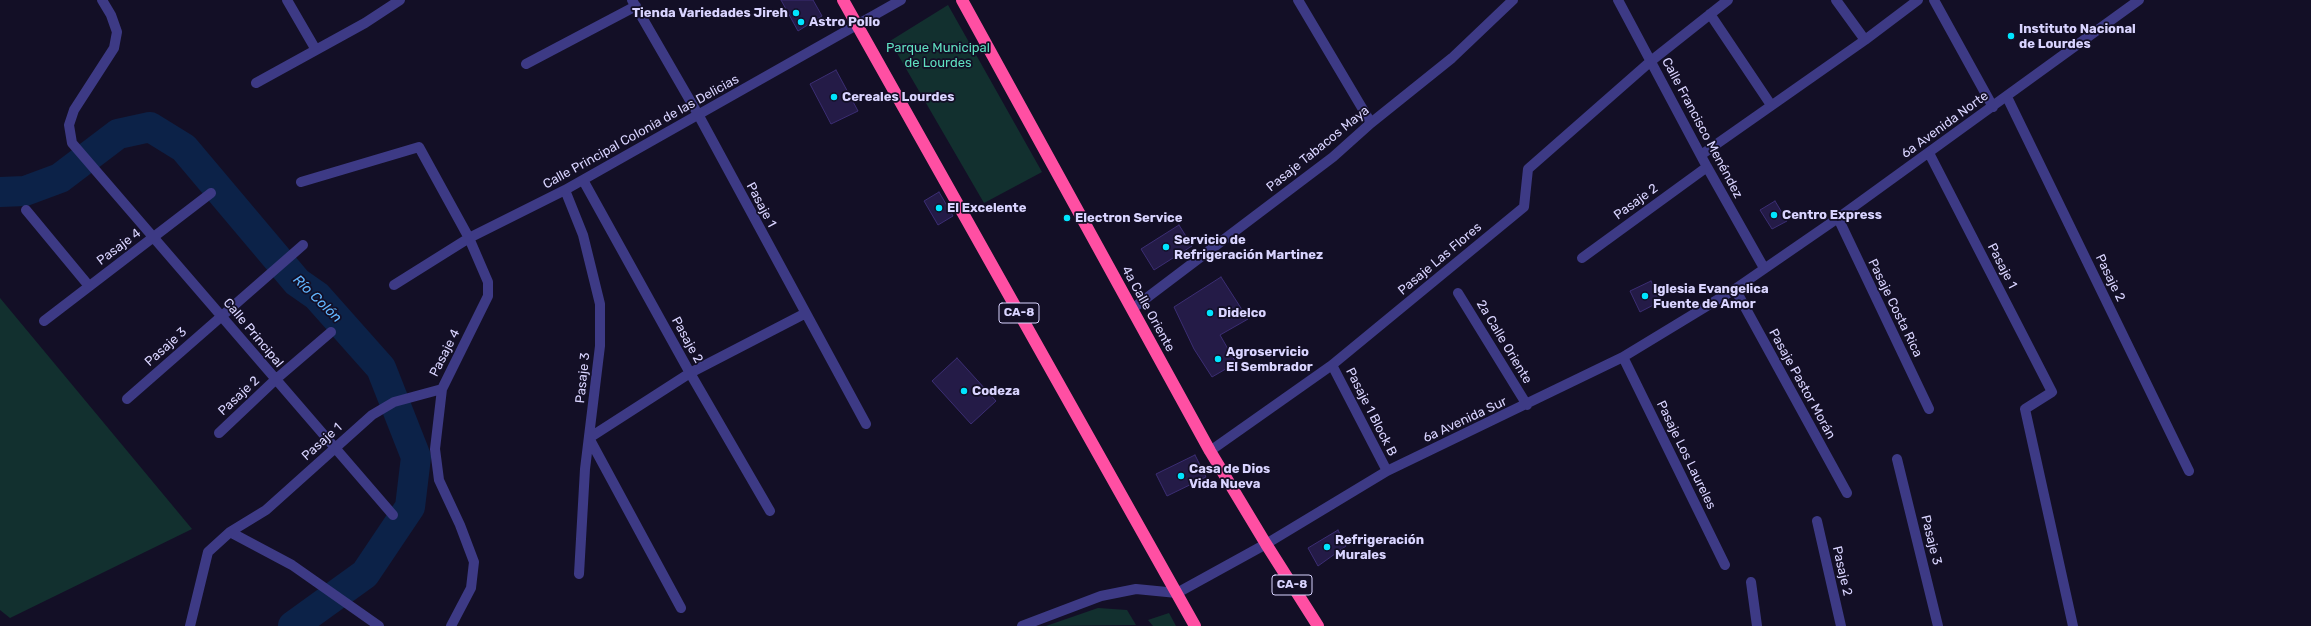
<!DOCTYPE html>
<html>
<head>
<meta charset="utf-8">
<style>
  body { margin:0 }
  canvas { display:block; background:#130f26 }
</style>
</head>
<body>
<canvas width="2311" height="626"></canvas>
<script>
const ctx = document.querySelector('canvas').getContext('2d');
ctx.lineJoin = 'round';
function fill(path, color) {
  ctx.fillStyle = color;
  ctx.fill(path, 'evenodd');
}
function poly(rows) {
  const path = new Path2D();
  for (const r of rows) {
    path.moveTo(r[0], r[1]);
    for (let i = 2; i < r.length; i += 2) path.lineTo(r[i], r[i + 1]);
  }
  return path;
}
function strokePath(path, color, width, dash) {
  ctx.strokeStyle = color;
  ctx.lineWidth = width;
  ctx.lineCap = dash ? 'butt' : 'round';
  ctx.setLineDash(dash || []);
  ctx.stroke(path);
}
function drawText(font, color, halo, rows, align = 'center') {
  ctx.font = font + ' Rubik,sans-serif';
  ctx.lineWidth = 3.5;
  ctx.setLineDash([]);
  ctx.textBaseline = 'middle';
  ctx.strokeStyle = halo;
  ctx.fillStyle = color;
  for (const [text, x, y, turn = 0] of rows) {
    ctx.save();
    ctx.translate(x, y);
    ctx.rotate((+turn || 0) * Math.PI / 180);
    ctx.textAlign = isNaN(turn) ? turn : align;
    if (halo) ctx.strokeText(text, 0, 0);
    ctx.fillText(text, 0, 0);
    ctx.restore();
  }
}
fill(poly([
  [948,5,1042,172,984,203,890,41],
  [0,298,192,529,10,618,0,610],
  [1098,608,1127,610,1136,625,1046,626],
  [1169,613,1176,626,1153,626,1148,620]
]), '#12302f');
strokePath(poly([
  [0,192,25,191,60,178,118,134,150,127,184,148,297,282,317,296,381,368,416,457,410,507,365,574,293,626]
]), '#0c2248', 30);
const building = poly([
  [781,0,813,0,822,16,798,31,781,0],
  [836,70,858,111,831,124,810,84,836,70],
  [939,192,953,216,938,225,924,201,939,192],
  [1775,201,1787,221,1772,229,1760,210,1775,201],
  [1179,225,1192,246,1154,270,1141,249,1179,225],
  [1221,277,1248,319,1220,335,1236,363,1212,377,1194,349,1174,307,1221,277],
  [1651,281,1661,301,1640,312,1630,291,1651,281],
  [957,358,996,401,971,424,932,381,957,358],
  [1195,455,1206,477,1167,496,1156,474,1195,455],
  [1338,530,1346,546,1318,566,1308,548,1338,530]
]);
fill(building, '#241b47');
strokePath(building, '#3b2d73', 1);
strokePath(poly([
  [102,0,111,15,117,32,114,48,74,110,69,125,72,143,393,515],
  [287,0,316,50],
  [632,0,699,116,866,424],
  [1298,0,1371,123],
  [1618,0,1707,167,1764,268],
  [1836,0,1865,40],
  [1934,0,1993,107],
  [1710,14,1771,105],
  [526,64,636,6],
  [256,83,365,23,400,0],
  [2007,97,2189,471],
  [1929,153,2052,392,2025,409,2073,626],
  [1701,155,1865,40,1918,0],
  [583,180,690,373,770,511],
  [301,182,419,147,469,238,488,282,488,296,442,389,435,449,439,480,460,525,474,562,471,588,451,626],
  [565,190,583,235,600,304,600,346,585,469,579,574],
  [26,210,89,286],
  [1838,218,1929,409],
  [1582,258,1707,167],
  [394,285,469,238,565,190,901,0],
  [1735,289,1847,493],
  [1458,293,1527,405],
  [1132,309,1333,157,1371,123,1452,58,1513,0],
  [44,321,211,193],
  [1623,357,1725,565],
  [1332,365,1387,471],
  [127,399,303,245],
  [219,433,275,380,331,332],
  [1210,451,1332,365,1524,207,1528,169,1651,61,1728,0],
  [1897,459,1938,626],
  [1817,521,1841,626],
  [230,532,292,565,379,626],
  [1751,582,1757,626],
  [681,608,589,438,690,373,804,314],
  [190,626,208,552,230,532,266,510,372,415,394,402,442,389],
  [1022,626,1101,596,1136,589,1177,593,1266,544,1387,471,1623,357,1735,289,1838,218,2139,0]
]), '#3d3a85', 10);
strokePath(poly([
  [843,0,1195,626],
  [962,0,1210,451,1266,544,1318,626]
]), '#ff4fa3', 12);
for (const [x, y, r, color] of [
  [796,13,4,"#00e5ff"],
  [801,22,4,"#00e5ff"],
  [2011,36,4,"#00e5ff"],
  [834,97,4,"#00e5ff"],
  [939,208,4,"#00e5ff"],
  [1774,215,4,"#00e5ff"],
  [1067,218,4,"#00e5ff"],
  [1166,247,4,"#00e5ff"],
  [1645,296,4,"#00e5ff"],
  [1210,313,4,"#00e5ff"],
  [1218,359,4,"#00e5ff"],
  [964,391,4,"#00e5ff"],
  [1181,476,4,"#00e5ff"],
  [1327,547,4,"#00e5ff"]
]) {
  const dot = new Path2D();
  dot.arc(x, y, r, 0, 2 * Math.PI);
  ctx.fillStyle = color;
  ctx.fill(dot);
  strokePath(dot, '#130f26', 1.5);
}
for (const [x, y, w] of [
  [1019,313,40],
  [1292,585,40]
]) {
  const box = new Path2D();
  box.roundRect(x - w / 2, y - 10, w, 20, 3);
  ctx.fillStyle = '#130f26';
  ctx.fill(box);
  strokePath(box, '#d9d4ff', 1);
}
drawText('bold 12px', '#d9d4ff', null, [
  ["CA-8",1019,313],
  ["CA-8",1292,585]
]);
drawText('bold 13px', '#d9d4ff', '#130f26', [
  ["Tienda Variedades Jireh",788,13,"right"],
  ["Astro Pollo",809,22],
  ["Instituto Nacional",2019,29],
  ["de Lourdes",2019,44],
  ["Cereales Lourdes",842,97],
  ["El Excelente",947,208],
  ["Centro Express",1782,215],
  ["Electron Service",1075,218],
  ["Servicio de",1174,240],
  ["Refrigeración Martinez",1174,255],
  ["Iglesia Evangelica",1653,289],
  ["Fuente de Amor",1653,304],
  ["Didelco",1218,313],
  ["Agroservicio",1226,352],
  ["El Sembrador",1226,367],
  ["Codeza",972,391],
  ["Casa de Dios",1189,469],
  ["Vida Nueva",1189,484],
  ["Refrigeración",1335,540],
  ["Murales",1335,555]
], 'left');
drawText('13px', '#5fe0c0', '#130f26', [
  ["Parque Municipal",938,48],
  ["de Lourdes",938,63]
]);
drawText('13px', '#d9d4ff', '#130f26', [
  ["6a Avenida Norte",1945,125,-36],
  ["Calle Francisco Menéndez",1702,128,62],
  ["Calle Principal Colonia de las Delicias",641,132,-29],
  ["Pasaje Tabacos Maya",1318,149,-39],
  ["Pasaje 2",1636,202,-36],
  ["Pasaje 1",761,205,62],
  ["Pasaje 4",119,247,-37],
  ["Pasaje Las Flores",1440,259,-40],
  ["Pasaje 1",2002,266,63],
  ["Pasaje 2",2110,278,64],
  ["Pasaje Costa Rica",1895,308,64],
  ["4a Calle Oriente",1148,309,61],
  ["Calle Principal",253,333,50],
  ["Pasaje 2",687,340,61],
  ["2a Calle Oriente",1504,342,59],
  ["Pasaje 3",166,347,-42],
  ["Pasaje 4",445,353,-63],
  ["Pasaje 3",583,378,-84],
  ["Pasaje Pastor Morán",1802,384,61],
  ["Pasaje 2",239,396,-43],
  ["Pasaje 1 Block B",1371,412,63],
  ["6a Avenida Sur",1465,420,-25],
  ["Pasaje 1",322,442,-42],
  ["Pasaje Los Laureles",1686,455,64],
  ["Pasaje 3",1931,540,76],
  ["Pasaje 2",1842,571,77]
]);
drawText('italic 14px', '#62b6ff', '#130f26', [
  ["Río Colón",317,299,44]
]);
</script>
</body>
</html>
